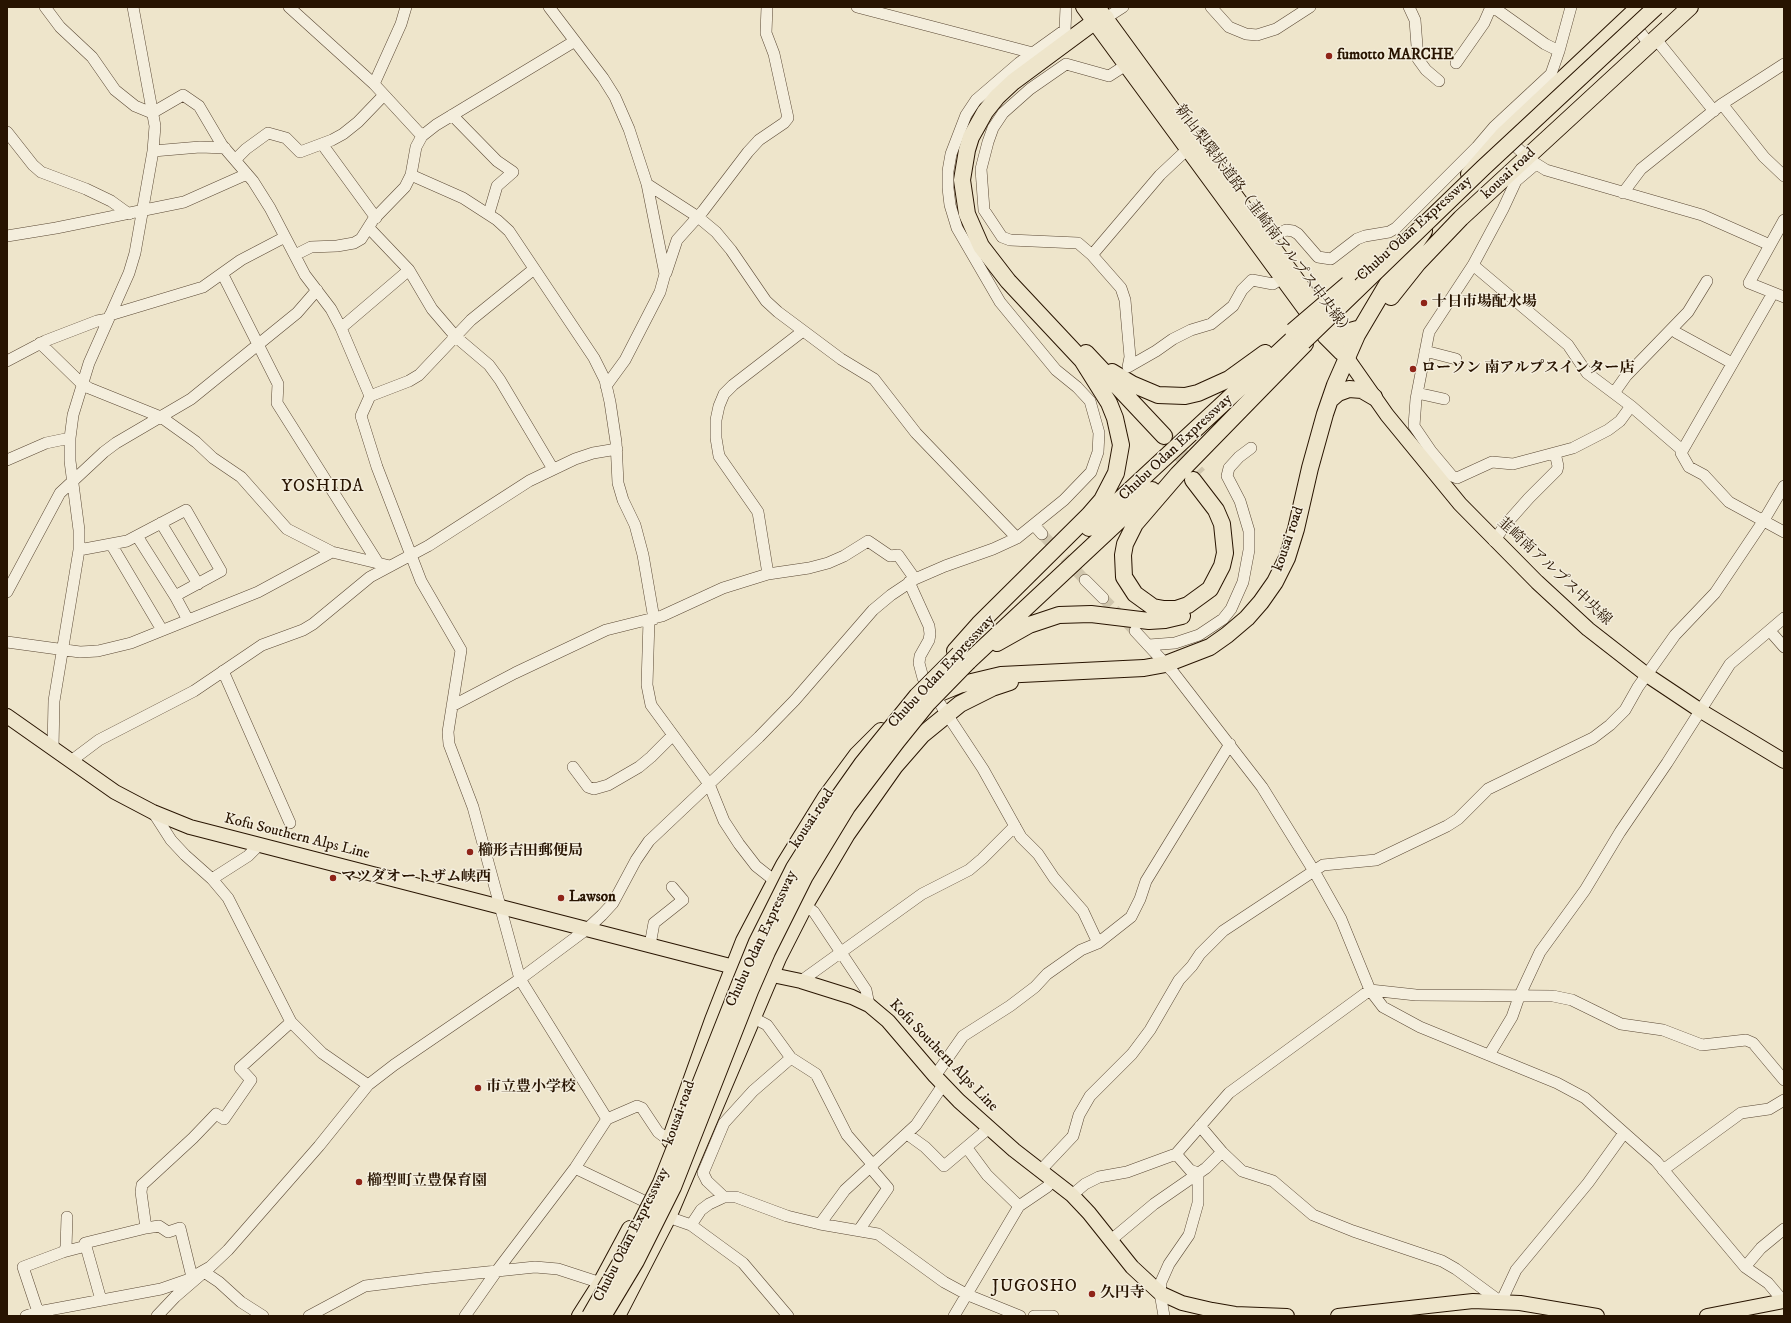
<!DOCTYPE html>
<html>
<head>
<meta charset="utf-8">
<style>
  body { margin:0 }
  #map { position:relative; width:1791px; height:1323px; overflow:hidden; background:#eee5cb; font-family:"IM FELL DW Pica",serif }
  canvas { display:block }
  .frame { position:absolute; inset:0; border:8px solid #281401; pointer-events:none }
</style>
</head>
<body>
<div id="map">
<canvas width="1791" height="1323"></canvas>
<div class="frame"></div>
</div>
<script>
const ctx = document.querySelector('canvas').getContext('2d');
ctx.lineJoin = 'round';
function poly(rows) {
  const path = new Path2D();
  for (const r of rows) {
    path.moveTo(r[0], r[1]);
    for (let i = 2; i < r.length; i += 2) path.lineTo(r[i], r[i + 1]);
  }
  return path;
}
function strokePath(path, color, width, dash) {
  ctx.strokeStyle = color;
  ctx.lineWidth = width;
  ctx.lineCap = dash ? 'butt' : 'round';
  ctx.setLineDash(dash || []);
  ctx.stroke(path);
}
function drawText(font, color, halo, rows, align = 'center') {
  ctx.font = font + ' "IM FELL DW Pica","Noto Serif JP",serif';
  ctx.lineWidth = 3;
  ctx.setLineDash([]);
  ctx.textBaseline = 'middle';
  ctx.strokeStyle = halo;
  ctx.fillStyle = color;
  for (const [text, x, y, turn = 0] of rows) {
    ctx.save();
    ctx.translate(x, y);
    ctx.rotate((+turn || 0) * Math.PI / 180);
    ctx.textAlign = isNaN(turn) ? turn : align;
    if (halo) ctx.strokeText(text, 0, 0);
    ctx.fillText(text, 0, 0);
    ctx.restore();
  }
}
strokePath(poly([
  [1042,534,1085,580],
  [1103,598,1135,631]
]), '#d0c6ad', 11, [11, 5.5]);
strokePath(poly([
  [1164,436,1199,475]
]), '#d0c6ad', 16, [16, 8]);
const minor = poly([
  [45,7,60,27,92,57,115,90,135,106,152,113,183,95,199,106,222,145,253,181,270,208,305,275,331,309,341,328,370,396],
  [289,7,374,84,422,136],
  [549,7,603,78,615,97,629,129,647,184,665,274,660,292,625,360,606,386],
  [857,7,1033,53],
  [1211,7,1229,27,1246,34,1257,35,1276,29,1310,7],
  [1409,7,1415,20,1418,59,1426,70,1439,81],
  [1493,7,1545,44,1559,51],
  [1106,18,1123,7],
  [1632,21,1649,44],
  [1655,38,1714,111],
  [1456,63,1484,23,1491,7],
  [1126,65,1109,76,1066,64,1030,89,1003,113,993,128,988,142,981,169,984,210,1002,237,1010,240,1078,243,1092,255,1121,288,1125,300,1130,357,1128,367,1156,351,1173,339,1191,330,1211,324,1233,306,1242,290,1252,280,1273,284,1282,278],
  [374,84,401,24,406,7],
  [1722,104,1764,157,1784,176],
  [452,115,497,161,513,172,497,186,489,213],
  [7,132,33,165,41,172,86,189,111,201,129,214],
  [1507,138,1530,160,1546,170,1702,215,1770,245],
  [322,144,376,218],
  [153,151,200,147,225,148],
  [235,160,246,149,268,133,286,138,300,152,332,140,343,134,358,122,384,95],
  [411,175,463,198,497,220,509,231,594,358,605,380,610,402,616,442,618,483,623,500,635,525,643,555,654,619],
  [647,184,698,217,716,232,731,250,766,301,778,312,841,359,874,379,916,433,1017,538],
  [1623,193,1641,169,1722,104,1784,64],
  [1784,220,1749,283,1784,297],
  [369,228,409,270,432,309,456,337,489,365,500,380,553,469],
  [7,236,56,228,184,202,247,174],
  [1268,239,1286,230,1293,231,1298,234,1318,257,1331,259,1357,239,1365,236,1389,232,1396,228,1477,147,1494,127,1551,74,1559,51,1571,7],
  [295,255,311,247,337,246,354,243,361,239,373,220,405,187,411,175,416,147,422,136,436,125,575,41],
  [1092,255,1160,175,1193,144],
  [1473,265,1568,345,1587,373,1631,406,1682,450],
  [666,273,677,240,703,211,748,152,759,140,784,123,788,118,774,54,766,33,767,7],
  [223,275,278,384,277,403,378,563],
  [1773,293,1681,453,1689,467,1704,475,1729,502,1784,532],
  [110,315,203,287,241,260,285,237],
  [341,328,409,270],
  [1672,329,1677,333,1732,363],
  [40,343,81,383,89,388,161,417,196,442,213,458,241,477,287,529,332,552,390,566],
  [1425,351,1456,359],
  [7,361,45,341,97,321,108,319],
  [1417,393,1444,399],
  [1614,393,1626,376,1688,312,1707,281],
  [1431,451,1414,426,1416,399,1429,332,1473,265,1503,209,1516,181,1536,164],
  [1426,454,1431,451,1452,476,1457,478,1492,462,1513,464,1573,448,1608,430,1620,421,1631,406],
  [7,460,46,443,70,438],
  [161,523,198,584],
  [1034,525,1042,534],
  [137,536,175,596,188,620],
  [1494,541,1506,524,1529,498,1557,470,1558,466,1555,453],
  [111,544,162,630],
  [79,550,127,541,186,510,221,571,175,596],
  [768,574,758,512,719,456,716,438,716,420,719,406,724,394,733,385,803,331],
  [1085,580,1103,598],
  [909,582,929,626,930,634,929,640,920,656,919,663,923,678,983,769,1021,837,1038,854,1054,878,1083,911,1098,943],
  [7,592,60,493,104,452,116,443,191,399,297,313,317,290],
  [649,620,647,685,651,705,709,784,724,821,739,844,756,866,775,881],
  [1135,631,1173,672,1262,787,1314,871,1341,919,1370,990,1383,1007,1420,1027,1557,1083,1585,1098,1656,1161,1745,1267,1768,1283,1784,1302],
  [1770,631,1784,647],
  [7,642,80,652,98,651,131,643,258,592,332,552],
  [1149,645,1175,643,1199,635,1223,619,1231,609,1243,582,1249,550,1249,531,1240,501,1227,476,1229,468,1239,457,1251,448],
  [223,671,290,823],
  [452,706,515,673,606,630,662,616,723,588,768,574,809,568,828,563,844,556,868,541,890,556,898,555,915,579],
  [53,748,54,701,79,550,79,530,70,461,70,438,73,415,89,363,129,273,135,253,153,151,155,126,133,7],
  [71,761,99,740,194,691,262,645,303,630,313,624,370,577,428,546,529,481,575,459,593,453,617,449],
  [573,767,588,787,594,789,608,785,639,767,651,757,673,735],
  [153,812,171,840,185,855,212,879,228,898,291,1022,322,1053,368,1085],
  [212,879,248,856,259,845],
  [805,905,814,912,866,990,869,1005],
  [650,945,654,923,683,900,672,887],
  [801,981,922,894,969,870,982,859,1015,826],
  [752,1017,767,1025,791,1058,816,1074,847,1135,873,1165],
  [1489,1055,1512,1017,1519,997,1540,952,1585,890,1620,832,1667,763,1730,664,1784,618],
  [935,1076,963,1036,1010,1006,1035,987,1047,974,1081,950,1098,943,1131,917,1140,899,1146,881,1230,744],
  [607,1119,637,1106,642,1108,658,1132,670,1141],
  [1200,1126,1222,1152,1242,1171,1273,1181,1313,1215,1353,1231,1442,1261,1456,1269,1501,1302,1516,1270,1588,1183,1624,1133],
  [907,1134,925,1147,944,1166,989,1128],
  [967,1148,987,1175,1019,1206],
  [575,1168,644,1201,668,1217,691,1225,743,1263,788,1316],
  [1663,1170,1741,1113,1769,1109,1784,1100],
  [1040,1171,1073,1136,1079,1115,1090,1096,1132,1054,1150,1030,1179,980,1192,966,1200,954,1223,931,1323,865,1376,860,1447,826,1458,819,1488,789,1593,738,1610,725,1625,710,1638,687,1675,635,1715,593,1764,520,1784,486],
  [1072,1195,1085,1184,1099,1177,1127,1172,1176,1154,1229,1093,1370,990,1416,995,1553,996,1572,1000,1621,1024,1663,1030,1702,1045,1746,1040,1753,1043,1784,1080],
  [724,1197,707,1181,703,1173,724,1123,753,1091,791,1058],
  [820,1224,845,1190,916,1125,943,1085],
  [691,1225,701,1210,709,1204,724,1197,736,1197,787,1216,820,1224,878,1234,944,1282,968,1295,1020,1316],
  [146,1228,141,1192,142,1185,193,1138,216,1114,224,1119,251,1080,240,1068,291,1022],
  [859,1230,888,1188,870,1167],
  [1111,1240,1154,1204,1206,1168,1222,1152],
  [63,1252,86,1246],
  [1745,1267,1761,1248,1784,1229],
  [101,1300,85,1243,146,1228,159,1226,168,1232,180,1228,192,1277],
  [38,1312,23,1267,63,1252,66,1248,67,1217],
  [26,1316,38,1312,161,1289,187,1280,210,1267,228,1250,319,1146,368,1085,394,1065,520,979,587,929,602,915,613,903,636,860,649,841,759,737,795,700,873,610,891,595,915,579,945,566,993,549,1017,538,1064,500,1091,472,1098,452,1099,433,1090,401,1077,387,1056,370,1000,302,957,228,950,205,948,188,948,171,951,154,966,115,976,100,1019,63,1065,30,1066,7],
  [157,1316,175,1297,204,1272,219,1282,241,1302,263,1316],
  [309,1316,365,1286,430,1278,535,1267,558,1269,601,1283],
  [465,1316,496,1272,575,1168,607,1119,520,979,473,807,449,744,448,732,461,650,421,581,377,467,361,416,370,396,409,381,419,375,471,320,534,269],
  [954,1316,1019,1206,1047,1187,1053,1180],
  [1034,1316,1053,1316],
  [1164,1316,1160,1293,1161,1282,1169,1264,1189,1235,1198,1203,1198,1173,1190,1170,1176,1154]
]);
const major = poly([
  [1083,7,1325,337,1341,353],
  [1098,7,1334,330,1347,358,1387,415,1460,504,1537,582,1588,629,1647,675,1701,711,1784,761],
  [7,716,115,792,153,812,190,827,734,967,801,981,852,997,869,1005,888,1021,935,1076,959,1101,1014,1150,1072,1195,1089,1213,1132,1267,1160,1293,1182,1303,1212,1310,1235,1314,1287,1316],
  [1338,1316,1473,1301,1520,1303,1597,1316],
  [1707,1316,1784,1301]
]);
const highway = poly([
  [1469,174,1503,135,1639,7],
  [1391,297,1418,263,1461,218,1690,7],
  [1334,330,1343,333,1361,328],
  [1086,353,1164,436],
  [1112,372,1132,384,1158,395,1185,396,1198,393,1229,379,1265,353],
  [1330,400,1338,393,1349,389,1362,390,1374,397],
  [1193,480,1216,510,1222,524,1225,553,1222,566,1210,589,1188,605,1176,609,1164,609,1153,607,1135,594,1124,577,1123,555,1125,544,1135,524,1178,474,1305,344],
  [1089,528,1297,335],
  [997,643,1029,625,1059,615,1091,614,1149,621,1165,620,1182,616],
  [955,651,979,624,1089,515,1102,500,1116,473,1121,445,1115,418,1109,403,1082,360,1008,281,981,246,967,214,962,180,967,150,971,137,985,112,997,97,1013,82,1094,22,1106,18],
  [968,662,1152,490],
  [935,695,959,685,1001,675,1144,668,1166,664,1210,647,1227,635,1247,618,1261,602,1275,582,1287,558,1296,529,1310,468,1325,414,1335,385,1357,335,1389,281,1424,231],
  [670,1140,713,1020,744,941,784,865,826,797,857,755,881,731],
  [580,1316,601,1283,630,1229],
  [617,1316,668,1217,778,958,805,905,847,834,895,766,922,735,960,704,992,688,1010,682]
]);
strokePath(minor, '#5a4834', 12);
strokePath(major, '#281401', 16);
strokePath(highway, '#281401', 18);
strokePath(minor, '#f4eedd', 11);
strokePath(major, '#eee5cb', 14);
strokePath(highway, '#eee5cb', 16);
const highwayBridge = poly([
  [1293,331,1348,284],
  [1303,342,1483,168,1656,7],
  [590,1316,625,1255,661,1183,741,981,757,942,794,868,838,798,862,764,917,696,959,654],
  [603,1316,636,1261,673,1187,750,991,767,952,805,876,847,807,898,740,927,704,968,662]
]);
strokePath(highwayBridge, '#281401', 18, []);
strokePath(highwayBridge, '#eee5cb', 16);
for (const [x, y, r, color] of [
  [1329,56,4,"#8f2418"],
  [1424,303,4,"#8f2418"],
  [1413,369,4,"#8f2418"],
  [470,852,4,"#8f2418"],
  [333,878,4,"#8f2418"],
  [561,898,4,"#8f2418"],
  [478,1088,4,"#8f2418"],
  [359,1182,4,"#8f2418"],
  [1092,1294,4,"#8f2418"]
]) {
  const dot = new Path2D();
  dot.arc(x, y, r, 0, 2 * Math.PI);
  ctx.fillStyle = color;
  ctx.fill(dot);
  strokePath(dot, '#f4eedd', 1.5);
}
drawText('bold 15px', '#281401', '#f4eedd', [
  ["fumotto MARCHE",1337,56],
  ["十日市場配水場",1432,303],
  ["ローソン 南アルプスインター店",1421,369],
  ["櫛形吉田郵便局",478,852],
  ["マツダオートザム峡西",341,878],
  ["Lawson",569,898],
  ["市立豊小学校",486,1088],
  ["櫛型町立豊保育園",367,1182],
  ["久円寺",1100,1294]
], 'left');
drawText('15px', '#281401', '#f4eedd', [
  ["kousai road",1509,174,-43],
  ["新山梨環状道路（韮崎南アルプス中央線）",1263,221,53],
  ["Chubu Odan Expressway",1415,229,-42],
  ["Chubu Odan Expressway",1176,448,-43],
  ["kousai road",1289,539,-71],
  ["韮崎南アルプス中央線",1554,572,43],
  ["Chubu Odan Expressway",942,672,-47],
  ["kousai road",813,819,-57],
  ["Kofu Southern Alps Line",297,837,14],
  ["Chubu Odan Expressway",762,939,-65],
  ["Kofu Southern Alps Line",943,1056,46],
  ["kousai road",680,1113,-70],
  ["Chubu Odan Expressway",632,1235,-63]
]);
ctx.letterSpacing = '1px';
drawText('17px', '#281401', '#f4eedd', [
  ["YOSHIDA",323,487],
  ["JUGOSHO",1035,1287]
]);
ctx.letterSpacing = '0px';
</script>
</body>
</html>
